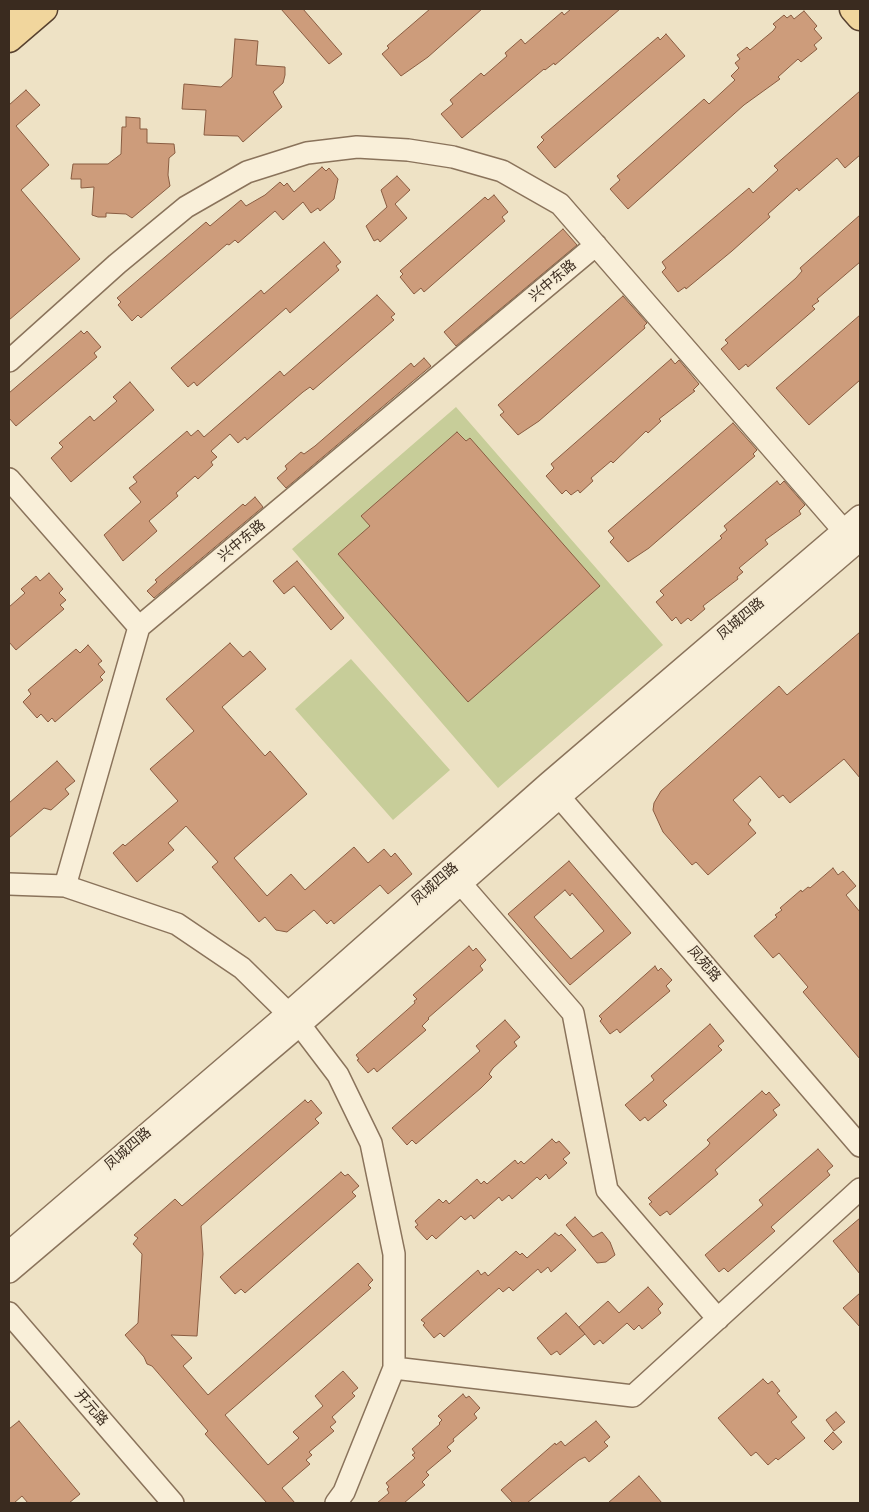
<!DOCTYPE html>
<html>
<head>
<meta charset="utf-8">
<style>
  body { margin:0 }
  #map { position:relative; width:869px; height:1512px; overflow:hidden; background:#eee2c5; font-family:Merriweather,serif }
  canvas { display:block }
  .frame { position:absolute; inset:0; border:10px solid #3a2b1f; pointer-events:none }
</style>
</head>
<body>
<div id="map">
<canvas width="869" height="1512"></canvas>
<div class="frame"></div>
</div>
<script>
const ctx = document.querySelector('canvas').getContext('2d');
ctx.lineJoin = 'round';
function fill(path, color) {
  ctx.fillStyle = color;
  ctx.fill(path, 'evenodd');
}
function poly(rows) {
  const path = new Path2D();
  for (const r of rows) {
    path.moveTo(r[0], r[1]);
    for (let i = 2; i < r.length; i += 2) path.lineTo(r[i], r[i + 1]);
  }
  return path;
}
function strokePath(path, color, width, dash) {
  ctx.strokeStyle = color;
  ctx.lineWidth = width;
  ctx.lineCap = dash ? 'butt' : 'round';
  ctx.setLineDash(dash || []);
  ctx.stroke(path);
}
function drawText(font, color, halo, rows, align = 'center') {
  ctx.font = font + ' Merriweather,"Noto Sans SC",serif';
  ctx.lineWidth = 4;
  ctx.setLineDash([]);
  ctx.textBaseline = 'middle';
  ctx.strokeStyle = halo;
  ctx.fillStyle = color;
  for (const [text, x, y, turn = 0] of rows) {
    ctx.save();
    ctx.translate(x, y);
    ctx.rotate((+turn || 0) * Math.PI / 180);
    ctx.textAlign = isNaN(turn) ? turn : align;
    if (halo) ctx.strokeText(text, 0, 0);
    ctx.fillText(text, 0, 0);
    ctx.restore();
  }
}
fill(poly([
  [456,407,663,645,498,788,292,549],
  [351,659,450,770,393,820,295,709]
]), '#c7cd99');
const building = poly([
  [281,9,303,9,342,54,329,64,281,9],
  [430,9,482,9,428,57,401,76,382,54,389,48,387,46,430,9],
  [571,9,620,9,555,65,554,63,545,70,544,69,462,138,441,114,453,104,450,100,481,73,484,76,507,56,505,53,521,39,525,44,562,12,564,15,571,9],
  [804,11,817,26,814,29,822,38,814,45,817,49,801,62,798,59,778,77,780,79,744,105,628,209,610,189,620,180,617,176,704,99,709,104,735,80,731,76,739,68,735,63,740,59,737,55,747,47,750,50,773,31,776,27,773,24,784,15,787,18,791,15,794,19,804,11],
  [666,34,685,56,555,168,537,147,544,140,541,137,658,37,660,40,666,34],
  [235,39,258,41,256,65,285,67,285,75,283,83,273,92,282,107,243,142,238,136,204,135,206,110,182,109,184,84,221,87,232,77,235,39],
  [26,90,40,105,16,126,49,165,21,190,80,259,9,320,9,105,26,90],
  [860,91,860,155,845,168,837,158,799,191,797,188,768,214,770,217,732,251,686,289,685,287,678,292,662,272,666,268,662,262,749,188,753,193,778,170,774,166,860,91],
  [126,117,140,118,140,129,147,129,147,143,174,144,175,153,169,158,168,175,170,186,132,218,126,214,106,213,106,217,98,217,92,215,94,187,81,188,81,179,71,179,73,164,108,164,121,154,122,127,126,127,126,117],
  [322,167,326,171,329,168,338,179,334,199,320,211,318,208,311,213,303,202,283,220,275,211,238,243,235,240,229,245,227,244,141,318,138,315,132,321,118,305,121,302,117,298,206,222,210,226,241,200,246,206,265,195,280,182,284,186,287,183,294,192,322,167],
  [397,176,410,190,395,204,407,218,380,242,378,239,374,241,366,226,387,207,381,190,397,176],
  [494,195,508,212,502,217,505,221,424,292,421,288,414,294,400,277,403,274,400,271,485,197,488,200,494,195],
  [860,215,860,262,817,299,819,301,812,306,815,309,748,367,746,364,739,370,721,349,728,343,725,340,796,278,802,271,800,268,860,215],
  [563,229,577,245,456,346,444,332,563,229],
  [324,242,341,262,336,266,339,270,290,313,286,308,197,386,194,382,188,387,171,368,261,290,264,294,324,242],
  [377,295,395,314,391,317,394,320,313,390,310,387,303,392,247,440,245,437,238,443,230,434,211,451,217,457,211,462,213,465,198,479,195,476,176,493,178,496,149,521,157,531,123,561,104,535,141,502,129,488,137,482,133,477,187,431,191,436,198,430,204,437,280,371,284,376,377,295],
  [623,296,647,323,644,326,645,328,539,421,518,435,500,415,504,412,498,405,623,296],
  [860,315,860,380,809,425,776,388,860,315],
  [81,331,84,334,87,331,101,347,94,353,97,357,16,426,9,418,9,393,81,331],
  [424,358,431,366,286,488,277,478,287,469,285,466,301,452,304,454,315,446,411,363,414,367,424,358],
  [671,359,675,364,679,360,699,384,693,390,695,391,659,419,661,421,648,433,646,431,613,463,611,461,591,478,593,481,580,493,578,490,571,495,566,490,562,494,546,476,554,468,551,464,671,359],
  [130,382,154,410,71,482,51,458,63,447,59,443,90,416,94,421,117,401,113,397,130,382],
  [733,423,757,450,753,454,755,456,649,548,628,562,610,542,614,538,608,531,733,423],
  [457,432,466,441,470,438,600,586,468,702,338,554,370,526,361,516,457,432],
  [777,481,780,485,784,481,805,505,799,511,801,514,765,540,768,544,739,568,743,572,737,577,738,579,703,606,705,609,691,621,688,618,681,624,676,617,672,621,656,602,664,595,660,591,722,538,720,536,727,530,724,526,777,481],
  [255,497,263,507,154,598,147,591,157,582,155,580,243,504,245,506,255,497],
  [297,561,344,618,331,630,294,586,284,594,273,581,297,561],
  [49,573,63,589,59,593,66,600,60,605,64,609,16,650,9,642,9,607,25,593,21,589,36,576,40,581,49,573],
  [860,632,860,778,844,759,790,803,783,795,779,798,760,776,733,800,751,820,748,824,756,833,708,875,696,862,692,865,663,832,653,810,654,803,661,791,779,686,787,695,860,632],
  [230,643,243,657,250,651,266,669,222,707,265,756,270,751,307,794,234,858,267,896,291,874,305,890,354,847,368,863,384,849,391,857,395,853,412,874,388,894,380,885,334,924,331,920,327,924,314,910,287,932,276,930,265,917,259,922,212,867,218,862,186,826,168,843,174,850,137,882,113,853,123,844,125,846,178,801,150,769,194,731,166,699,230,643],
  [88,645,102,661,98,664,105,672,100,677,103,680,55,722,52,718,48,722,41,714,37,718,23,702,31,694,28,690,76,649,80,653,88,645],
  [57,761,75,781,65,789,69,794,51,810,44,808,9,838,9,803,57,761],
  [569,861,631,933,570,985,508,914,569,861],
  [565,890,570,896,572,893,604,931,571,959,534,917,565,890],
  [833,868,838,875,843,871,856,886,846,895,860,912,860,1059,803,992,808,987,779,953,773,958,754,936,777,917,775,915,782,910,780,908,801,890,802,892,808,887,810,888,833,868],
  [469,946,473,951,476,948,486,960,480,966,483,970,428,1018,429,1019,422,1026,426,1030,377,1072,374,1068,368,1073,357,1060,359,1059,356,1055,415,1003,414,1001,417,999,413,995,469,946],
  [655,966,658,971,661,968,672,980,666,986,670,991,620,1033,617,1029,610,1034,600,1021,602,1019,599,1016,655,966],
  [505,1020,520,1037,514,1042,517,1046,493,1068,489,1074,492,1077,481,1088,416,1144,412,1140,407,1145,392,1128,480,1051,476,1046,505,1020],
  [710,1024,724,1041,718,1046,722,1050,663,1101,667,1105,648,1121,645,1117,640,1121,625,1105,654,1080,651,1076,710,1024],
  [762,1091,766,1095,769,1092,780,1105,773,1110,777,1115,715,1170,718,1174,670,1215,667,1211,660,1216,649,1204,652,1202,648,1198,708,1146,710,1143,707,1140,762,1091],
  [305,1100,308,1103,311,1100,322,1113,315,1119,319,1123,201,1226,203,1254,197,1336,171,1335,192,1358,183,1366,208,1395,358,1263,373,1280,368,1285,371,1288,225,1415,268,1465,299,1438,293,1432,323,1406,315,1396,343,1371,358,1388,352,1393,355,1396,332,1417,336,1422,330,1427,334,1431,309,1452,312,1455,306,1460,310,1464,282,1488,295,1503,267,1503,205,1434,208,1431,152,1366,147,1364,144,1357,125,1335,138,1323,142,1254,133,1244,138,1238,134,1235,175,1199,182,1206,305,1100],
  [552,1139,556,1143,559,1141,570,1153,563,1159,567,1163,549,1179,546,1174,540,1180,537,1177,512,1199,509,1195,502,1201,499,1197,474,1219,471,1215,465,1220,461,1216,436,1239,432,1235,427,1240,415,1227,418,1225,415,1221,439,1199,443,1203,446,1200,449,1204,477,1179,481,1184,484,1181,487,1184,515,1160,518,1164,521,1161,524,1164,552,1139],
  [818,1149,833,1166,827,1171,830,1175,771,1227,775,1231,728,1272,724,1268,719,1272,705,1255,763,1205,759,1200,818,1149],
  [341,1172,345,1176,348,1174,359,1186,352,1192,356,1196,245,1293,241,1289,235,1294,220,1277,341,1172],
  [575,1217,593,1237,602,1232,610,1242,615,1255,606,1262,597,1263,566,1225,575,1217],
  [860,1218,860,1274,833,1241,860,1218],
  [555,1233,559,1236,561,1234,576,1250,551,1272,548,1267,541,1273,538,1269,513,1291,509,1287,503,1292,499,1288,444,1337,440,1333,434,1338,423,1325,425,1323,421,1320,478,1270,481,1275,485,1272,488,1276,516,1251,520,1255,522,1253,527,1258,555,1233],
  [648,1287,663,1304,658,1309,661,1313,642,1329,639,1325,634,1330,627,1323,603,1344,600,1340,594,1345,579,1327,608,1301,619,1313,648,1287],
  [860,1293,860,1327,843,1308,860,1293],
  [566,1313,585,1334,560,1355,557,1351,551,1355,537,1338,566,1313],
  [763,1379,768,1384,772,1381,780,1391,777,1393,797,1417,791,1422,805,1438,778,1460,776,1458,768,1465,756,1452,751,1456,718,1418,763,1379],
  [463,1394,466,1398,469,1396,480,1408,474,1414,477,1418,453,1439,454,1441,447,1447,451,1451,426,1472,429,1475,422,1482,425,1485,404,1503,377,1503,389,1493,387,1489,389,1487,386,1483,415,1458,412,1455,415,1453,412,1449,440,1424,439,1423,442,1420,438,1416,463,1394],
  [836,1412,845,1422,834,1431,826,1420,836,1412],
  [19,1421,80,1494,69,1503,28,1503,22,1496,14,1503,9,1503,9,1429,19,1421],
  [596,1421,610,1437,604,1442,608,1446,589,1462,585,1457,579,1460,527,1503,513,1503,501,1490,555,1443,556,1445,561,1441,565,1446,596,1421],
  [833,1432,842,1442,833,1450,824,1441,833,1432],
  [639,1476,662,1503,608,1503,639,1476]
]);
fill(building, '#cd9c7b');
strokePath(building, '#895c41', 1);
const minor = poly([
  [9,361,117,264,186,207,247,172,307,153,357,147,408,150,453,157,502,171,560,204,844,531],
  [9,479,139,627],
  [551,787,860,1146],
  [9,884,65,886,139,627,596,245],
  [462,885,573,1013,607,1190,718,1319],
  [65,886,177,924,242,968,300,1025,338,1075,371,1143,394,1254,394,1368,344,1492,336,1503],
  [9,1252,289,1012,548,783,860,516],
  [9,1272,300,1025,560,797,860,540],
  [9,1313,173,1503],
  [394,1368,633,1396,860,1189]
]);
const major = poly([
  [853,9,860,17],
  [9,10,10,9],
  [9,39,44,9]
]);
strokePath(minor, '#8a735b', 24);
strokePath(major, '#57412f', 29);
strokePath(minor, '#f9efd9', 21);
strokePath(major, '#f1d69d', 26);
drawText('14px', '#3a2b1f', '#f6ecd5', [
  ["兴中东路",553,281,-40],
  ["兴中东路",242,541,-40],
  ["凤城四路",741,619,-40],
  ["凤城四路",435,884,-41],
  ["凤苑路",704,964,49],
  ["凤城四路",128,1149,-41],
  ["开元路",91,1408,49]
]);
</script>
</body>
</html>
